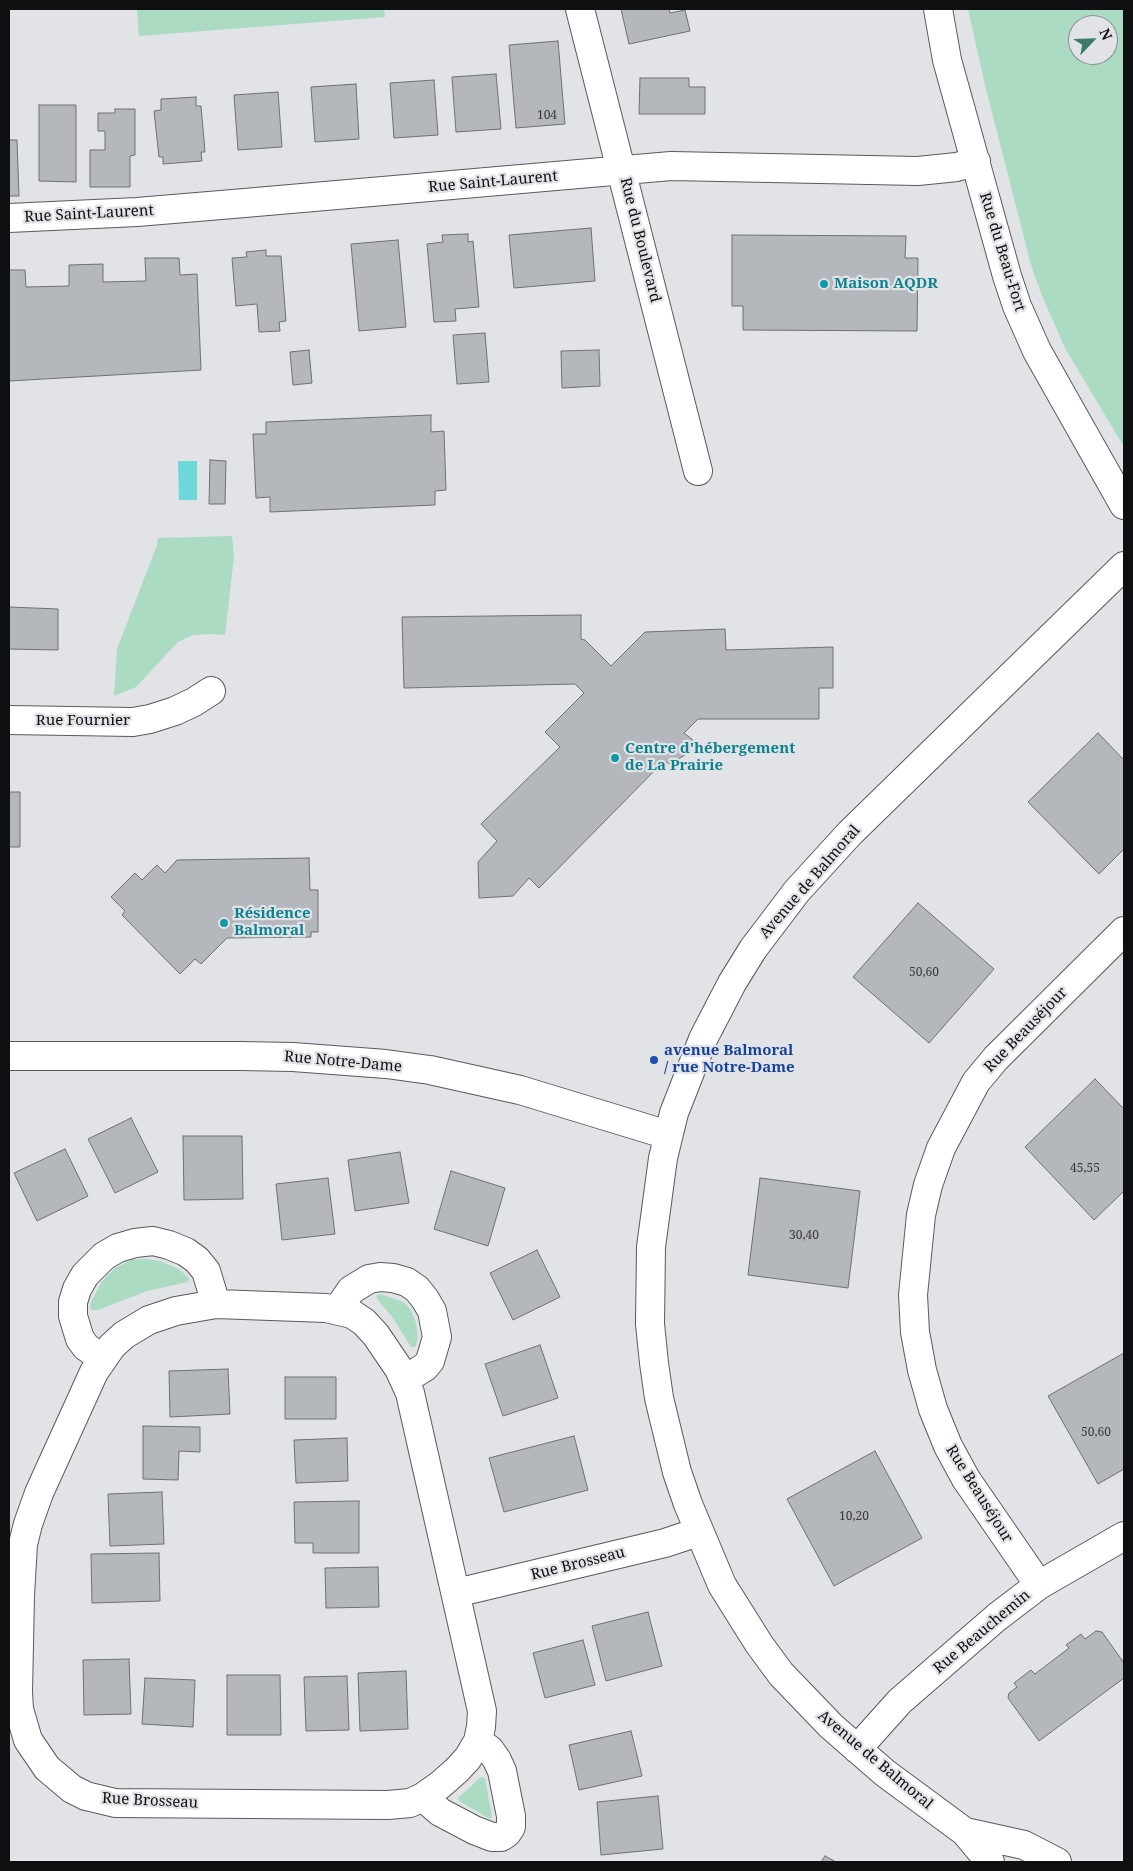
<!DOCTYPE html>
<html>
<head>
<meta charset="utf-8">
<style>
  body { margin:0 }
  #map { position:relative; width:1133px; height:1871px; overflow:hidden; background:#e1e3e7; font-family:"Noto Serif",serif }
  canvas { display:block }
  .frame { position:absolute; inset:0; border:10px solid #0e0f10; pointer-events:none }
  .north { position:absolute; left:1068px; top:15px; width:50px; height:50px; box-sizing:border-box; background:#e1e3e7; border:1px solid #8d8e91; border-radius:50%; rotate:66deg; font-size:14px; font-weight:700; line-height:20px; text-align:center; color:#0e0f10 }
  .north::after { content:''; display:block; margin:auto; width:18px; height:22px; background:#3d7b67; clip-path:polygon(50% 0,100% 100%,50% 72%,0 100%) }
</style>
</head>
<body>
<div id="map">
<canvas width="1133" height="1871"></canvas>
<div class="frame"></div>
<div class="north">N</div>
</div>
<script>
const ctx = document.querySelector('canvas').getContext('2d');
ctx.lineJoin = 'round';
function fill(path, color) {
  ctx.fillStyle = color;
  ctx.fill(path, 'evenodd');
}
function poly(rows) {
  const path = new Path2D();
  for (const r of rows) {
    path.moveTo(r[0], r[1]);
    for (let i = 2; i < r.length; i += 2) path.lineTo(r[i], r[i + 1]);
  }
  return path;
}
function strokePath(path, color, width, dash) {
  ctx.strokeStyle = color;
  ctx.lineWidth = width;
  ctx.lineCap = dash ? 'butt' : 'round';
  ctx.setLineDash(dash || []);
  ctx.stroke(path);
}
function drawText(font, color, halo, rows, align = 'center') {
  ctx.font = font + ' "Noto Serif",serif';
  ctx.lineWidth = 4.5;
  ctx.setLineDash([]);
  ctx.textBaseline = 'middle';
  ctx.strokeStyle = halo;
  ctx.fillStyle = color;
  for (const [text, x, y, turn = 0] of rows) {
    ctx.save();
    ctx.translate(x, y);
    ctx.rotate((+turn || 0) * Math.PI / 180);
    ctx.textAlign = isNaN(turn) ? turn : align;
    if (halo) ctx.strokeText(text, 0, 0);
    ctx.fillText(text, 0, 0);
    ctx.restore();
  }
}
fill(poly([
  [137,9,384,9,385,17,139,36],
  [968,9,1124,9,1124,447,1065,348,1042,296,1031,265,985,85],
  [1078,25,1108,25,1108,55,1078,55],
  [232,536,234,556,225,635,210,634,193,635,178,642,136,687,114,696,117,649,157,545,158,538],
  [146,1259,160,1261,179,1269,189,1278,188,1282,147,1291,98,1310,92,1310,90,1307,91,1302,102,1281,115,1268,132,1260],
  [380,1294,404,1302,411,1310,416,1323,418,1339,415,1347,411,1347,393,1318,378,1300,376,1296],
  [481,1777,485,1778,492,1817,490,1819,459,1801,458,1798]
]), '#abdbc2');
fill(poly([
  [178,461,197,461,197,500,179,500]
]), '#6dd7d9');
const building = poly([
  [621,9,669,9,670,13,685,10,690,31,629,44,621,9],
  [558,41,565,124,516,128,509,45,558,41],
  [496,74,501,129,456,132,452,77,496,74],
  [640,78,689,78,689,87,705,87,705,114,639,114,640,78],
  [434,80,438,135,394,138,390,83,434,80],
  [356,84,359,139,315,142,311,87,356,84],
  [278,92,282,147,238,150,234,95,278,92],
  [196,97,196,106,201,106,205,152,201,152,202,161,163,164,163,157,159,157,154,111,161,110,161,99,196,97],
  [39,105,76,105,76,182,39,181,39,105],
  [115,109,135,109,135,155,130,156,130,187,90,187,90,150,105,150,105,131,98,131,98,113,115,113,115,109],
  [9,140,17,140,19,196,9,196,9,140],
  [591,228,595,281,514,288,509,235,591,228],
  [468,234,468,242,473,241,479,307,455,309,456,321,434,322,427,244,443,242,442,235,468,234],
  [732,235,906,236,905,258,918,258,917,331,743,330,743,306,732,306,732,235],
  [398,240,406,327,359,331,351,244,398,240],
  [266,250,266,256,281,256,286,321,279,322,280,331,259,332,257,304,236,306,232,258,247,257,246,252,266,250],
  [145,258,179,258,180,275,197,274,201,370,9,381,9,270,25,270,26,287,69,286,69,265,103,264,103,282,146,281,145,258],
  [485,333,489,382,457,384,453,335,485,333],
  [309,350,312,383,293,385,290,352,309,350],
  [599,350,600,386,562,388,561,351,599,350],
  [431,415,431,432,444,431,446,490,435,491,435,505,270,512,270,497,256,498,253,434,266,434,266,422,431,415],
  [210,460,226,461,225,504,209,504,210,460],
  [9,607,58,609,58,650,9,649,9,607],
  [581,615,581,639,585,640,611,666,645,632,725,629,726,650,833,647,833,688,819,688,819,719,698,719,684,733,693,740,685,755,670,764,664,761,539,888,529,878,513,896,479,898,478,862,497,841,481,824,560,747,545,732,584,693,575,684,404,688,402,617,581,615],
  [1098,733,1124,760,1124,849,1099,874,1028,802,1098,733],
  [9,792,20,792,20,847,9,847,9,792],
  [309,858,310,890,318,890,318,932,311,932,311,937,227,938,201,964,195,959,180,974,122,915,125,911,111,897,135,873,142,880,157,865,165,873,177,860,309,858],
  [918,903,994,969,929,1043,853,977,918,903],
  [1095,1079,1124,1109,1124,1191,1094,1220,1025,1147,1095,1079],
  [131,1118,158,1172,115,1193,88,1139,131,1118],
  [183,1136,242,1136,243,1199,184,1200,183,1136],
  [65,1149,88,1196,37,1221,14,1173,65,1149],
  [400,1152,409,1203,355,1211,348,1160,400,1152],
  [451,1171,505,1188,488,1246,434,1229,451,1171],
  [328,1178,335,1234,282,1240,276,1184,328,1178],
  [760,1178,860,1191,848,1288,748,1275,760,1178],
  [537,1250,560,1297,513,1320,490,1273,537,1250],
  [540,1345,558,1398,503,1416,485,1364,540,1345],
  [1124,1353,1124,1469,1098,1484,1048,1396,1124,1353],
  [228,1369,230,1414,170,1417,169,1371,228,1369],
  [285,1377,336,1377,336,1419,285,1419,285,1377],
  [143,1426,200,1427,200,1452,179,1451,178,1480,143,1479,143,1426],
  [574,1436,588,1490,504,1512,489,1458,574,1436],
  [347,1438,348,1481,296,1483,294,1440,347,1438],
  [875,1451,922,1538,834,1586,787,1499,875,1451],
  [162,1492,164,1544,110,1546,108,1494,162,1492],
  [359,1501,359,1553,313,1553,313,1543,295,1543,294,1502,359,1501],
  [159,1553,160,1601,92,1603,91,1554,159,1553],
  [378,1567,379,1607,326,1608,325,1568,378,1567],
  [648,1612,662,1666,606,1681,592,1626,648,1612],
  [1096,1631,1102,1632,1124,1663,1124,1678,1039,1741,1008,1698,1009,1693,1017,1687,1014,1683,1031,1670,1035,1674,1069,1648,1066,1645,1081,1634,1085,1639,1096,1631],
  [583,1640,595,1685,545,1698,533,1653,583,1640],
  [129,1659,131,1714,84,1715,83,1660,129,1659],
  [406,1671,408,1729,360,1731,358,1673,406,1671],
  [227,1675,280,1675,281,1735,227,1735,227,1675],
  [347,1676,349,1730,306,1731,304,1677,347,1676],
  [145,1678,195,1680,193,1727,142,1724,145,1678],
  [631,1731,642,1776,579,1790,569,1745,631,1731],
  [658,1796,663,1849,601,1855,597,1802,658,1796],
  [825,1856,836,1862,821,1862,825,1856]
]);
fill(building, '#b4b7bb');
strokePath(building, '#6e7074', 1);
const minor = poly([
  [580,9,698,471],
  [938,9,947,60,1007,276,1017,306,1037,351,1124,505],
  [9,218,137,212,233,204,671,166,918,171,957,167,976,161],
  [9,720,133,722,150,719,175,711,194,702,211,691],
  [9,1056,240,1056,293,1057,386,1064,430,1070,520,1090,668,1135],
  [216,1304,326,1308,352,1314,364,1322,376,1335,399,1369,410,1393,482,1711,481,1727,478,1741,468,1758,457,1770,440,1785,423,1797,410,1803,388,1805,115,1803,86,1796,72,1789,47,1768,28,1740,19,1709,18,1692,20,1596,23,1544,28,1524,39,1493,94,1372,112,1346,124,1335,149,1320,176,1311,216,1304],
  [338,1309,351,1290,369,1279,380,1277,393,1278,407,1282,417,1289,425,1299,432,1311,437,1337,430,1361,425,1367,404,1380],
  [102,1358,86,1347,80,1339,73,1316,73,1302,77,1289,85,1275,104,1256,118,1248,135,1243,153,1241,169,1245,186,1252,197,1260,206,1271,216,1304],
  [1039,1585,966,1479,948,1446,933,1409,922,1370,915,1332,913,1295,921,1215,928,1185,941,1148,976,1082,996,1058,1124,931],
  [456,1593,665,1543,698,1532],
  [857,1749,900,1701,997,1617,1039,1585,1124,1536],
  [423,1797,440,1812,474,1830,492,1837,501,1837,507,1833,511,1827,511,1816,502,1771,497,1760,490,1750,478,1741],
  [965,1832,1024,1845,1057,1862],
  [990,1862,965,1832,885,1773,831,1726,807,1701,781,1674,759,1644,722,1585,688,1504,677,1472,659,1398,654,1363,650,1324,651,1247,663,1158,674,1113,703,1039,732,983,753,949,797,891,850,833,1124,566]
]);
strokePath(minor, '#585a5d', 30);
strokePath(minor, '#fff', 28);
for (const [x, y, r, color] of [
  [824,284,5,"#0f9aa8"],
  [615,758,5,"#0f9aa8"],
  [224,923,5,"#0f9aa8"],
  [654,1060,5,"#1a4fb4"]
]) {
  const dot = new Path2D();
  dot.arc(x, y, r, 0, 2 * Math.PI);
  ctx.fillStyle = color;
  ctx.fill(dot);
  strokePath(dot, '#e1e3e7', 2);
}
drawText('12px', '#38393b', null, [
  ["104",547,116],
  ["50,60",924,973],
  ["45,55",1085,1169],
  ["30,40",804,1236],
  ["50,60",1096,1433],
  ["10,20",854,1517]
]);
drawText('15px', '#0e0f10', '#e1e3e7', [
  ["Rue Saint-Laurent",493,182,-5],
  ["Rue Saint-Laurent",89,214,-3],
  ["Rue du Boulevard",640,240,76],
  ["Rue du Beau-Fort",1002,252,73],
  ["Rue Fournier",83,721],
  ["Avenue de Balmoral",810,882,-49],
  ["Rue Beauséjour",1026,1030,-46],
  ["Rue Notre-Dame",343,1062,5],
  ["Rue Beauséjour",979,1494,58],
  ["Rue Brosseau",578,1564,-14],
  ["Rue Beauchemin",982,1632,-40],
  ["Avenue de Balmoral",875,1760,40],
  ["Rue Brosseau",150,1801,3]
]);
drawText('bold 15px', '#0d838f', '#e1e3e7', [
  ["Maison AQDR",834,284],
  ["Centre d'hébergement",625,749],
  ["de La Prairie",625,766],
  ["Résidence",234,914],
  ["Balmoral",234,931]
], 'left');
drawText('bold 15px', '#164399', '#e1e3e7', [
  ["avenue Balmoral",664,1051],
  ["/ rue Notre-Dame",664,1068]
], 'left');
</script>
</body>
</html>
